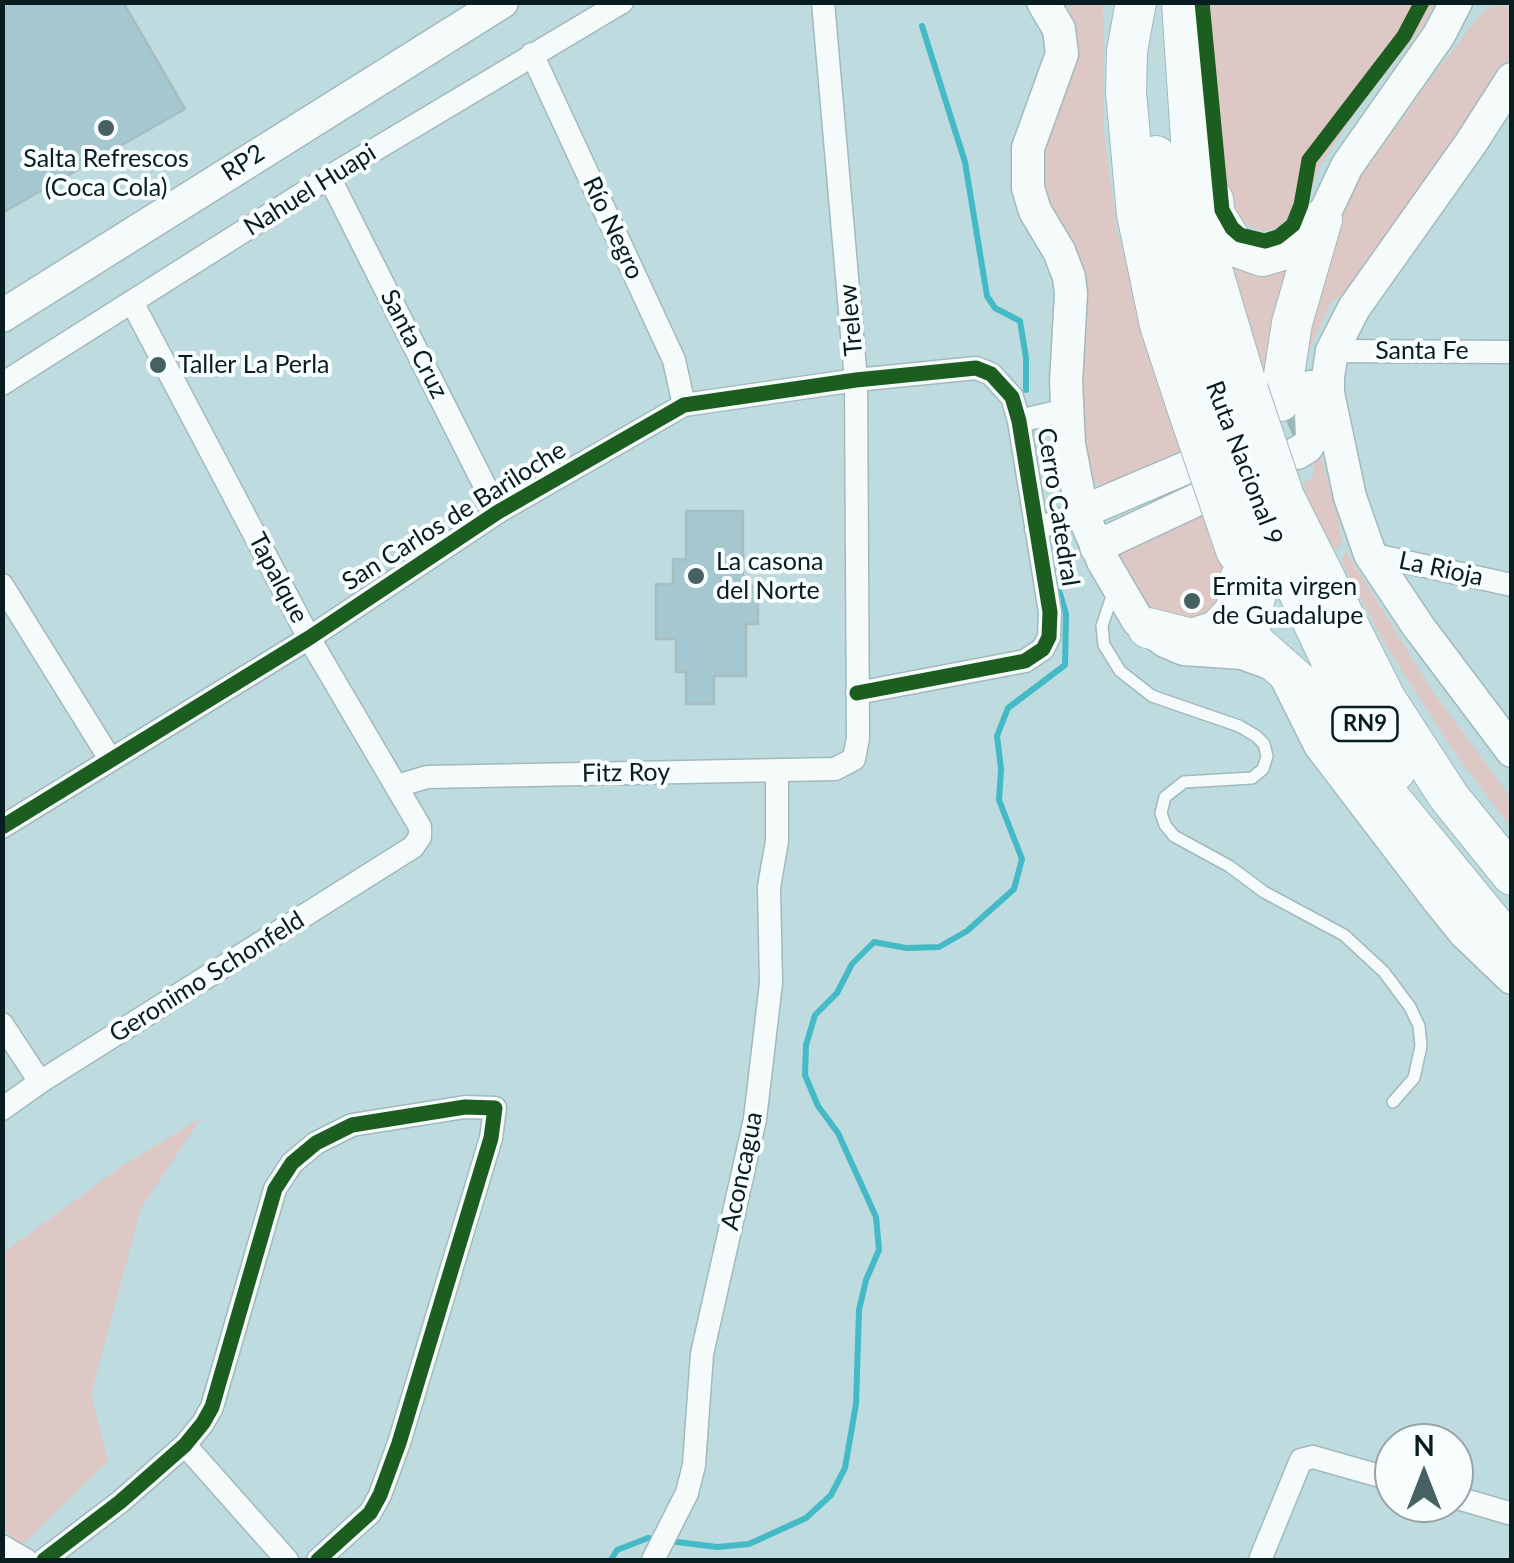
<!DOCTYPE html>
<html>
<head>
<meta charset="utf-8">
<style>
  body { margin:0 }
  #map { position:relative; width:1514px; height:1563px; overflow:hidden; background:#bedcdf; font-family:Lato,sans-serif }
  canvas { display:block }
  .frame { position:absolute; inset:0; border:5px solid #071d1f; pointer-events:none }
  .north { position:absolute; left:1374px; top:1423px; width:100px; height:100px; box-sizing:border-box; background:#f8fdfe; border:2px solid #98a3a5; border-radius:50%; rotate:0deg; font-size:28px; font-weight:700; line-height:40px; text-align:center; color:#071d1f }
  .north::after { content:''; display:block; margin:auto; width:35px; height:45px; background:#476062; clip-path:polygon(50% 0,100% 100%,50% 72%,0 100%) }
</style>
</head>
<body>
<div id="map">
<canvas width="1514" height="1563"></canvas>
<div class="frame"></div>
<div class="north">N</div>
</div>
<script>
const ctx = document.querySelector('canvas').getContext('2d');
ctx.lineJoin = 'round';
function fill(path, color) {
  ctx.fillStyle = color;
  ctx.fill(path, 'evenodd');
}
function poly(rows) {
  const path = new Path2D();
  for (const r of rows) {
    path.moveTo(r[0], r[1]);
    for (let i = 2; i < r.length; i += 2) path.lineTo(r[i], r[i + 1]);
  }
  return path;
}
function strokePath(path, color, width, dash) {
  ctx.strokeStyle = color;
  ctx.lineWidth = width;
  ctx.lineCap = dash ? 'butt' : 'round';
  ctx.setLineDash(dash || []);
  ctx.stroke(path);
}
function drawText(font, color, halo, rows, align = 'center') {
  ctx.font = font + ' Lato,sans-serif';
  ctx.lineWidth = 8;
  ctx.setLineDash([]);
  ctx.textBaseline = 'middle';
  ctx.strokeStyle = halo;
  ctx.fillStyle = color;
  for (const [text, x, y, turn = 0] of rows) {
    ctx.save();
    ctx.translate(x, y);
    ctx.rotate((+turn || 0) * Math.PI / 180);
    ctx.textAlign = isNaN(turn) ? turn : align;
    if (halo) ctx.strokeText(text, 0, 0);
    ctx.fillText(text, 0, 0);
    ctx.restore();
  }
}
fill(poly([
  [1067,3,1103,3,1104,131,1117,230,1165,406,1182,450,1103,486,1088,477,1037,165,1076,32],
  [1206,3,1435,3,1422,27,1361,105,1319,167,1308,199,1282,227,1271,230,1258,230,1241,222,1227,194],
  [1502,5,1512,9,1511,61,1370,260,1348,290,1331,303,1311,346,1294,403,1330,250,1356,184,1428,82,1485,9],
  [1226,266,1259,270,1286,268,1265,399],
  [1317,441,1338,519,1342,542,1336,551,1318,521,1302,483,1312,479],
  [1205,505,1233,581,1214,626,1150,616,1119,563,1118,549],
  [1346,551,1431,689,1511,798,1511,828,1454,752,1385,644,1341,561],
  [201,1118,141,1208,91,1395,108,1461,19,1548,3,1526,3,1253,122,1166]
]), '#dec8c6');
strokePath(poly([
  [922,26,965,162,987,296,995,308,1020,321,1026,358,1026,390],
  [669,1541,717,1547,749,1544,806,1518,831,1495,845,1468,856,1404,859,1310,866,1280,879,1250,876,1217,838,1133,818,1106,805,1075,806,1045,815,1015,837,993,852,964,874,942,906,948,939,947,967,931,1014,889,1022,859,999,800,1001,769,997,736,1008,708,1065,665,1066,614,1054,573],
  [611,1560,617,1550,648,1538,657,1540]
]), '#43bac5', 6);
const building = poly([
  [2,2,123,2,185,109,2,213,2,2],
  [686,511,743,511,743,586,758,586,758,624,746,624,746,676,714,676,714,704,686,704,686,672,676,672,676,639,656,639,656,584,673,584,673,559,686,559,686,511]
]);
fill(building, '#a4c7d0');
strokePath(building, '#a6bdc2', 2.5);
strokePath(poly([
  [1243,442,1294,419]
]), '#99b6b9', 32, [32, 16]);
const lane = poly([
  [1114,590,1102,626,1104,645,1120,671,1152,696,1239,726,1256,736,1264,744,1267,756,1263,769,1252,778,1184,782,1165,797,1161,813,1165,825,1174,836,1229,866,1264,892,1344,935,1384,972,1410,1007,1419,1026,1421,1046,1414,1078,1393,1102]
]);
const street = poly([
  [532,54,674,360,684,405],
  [329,177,498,512],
  [1332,351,1512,352],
  [2,384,329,177,622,2],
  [1019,421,1066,410],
  [1036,529,1082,512],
  [1370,554,1512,585],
  [2,585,110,759],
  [397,786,427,777,835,769,854,759,858,738,856,380,823,2],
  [2,827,309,638,498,512,684,405,856,380,976,368,991,374,1012,397,1019,421,1050,612,1049,637,1043,649,1025,661,857,693],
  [2,1024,40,1082],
  [2,1109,40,1082,413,847,420,837,420,827,309,638,133,304],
  [185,1445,287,1560],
  [1454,1497,1512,1514],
  [2,1546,26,1560],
  [44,1560,120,1502,185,1445,203,1423,212,1407,275,1189,292,1163,316,1143,352,1125,465,1107,495,1108,491,1138,399,1443,380,1495,370,1513,318,1560],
  [653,1560,687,1493,694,1465,702,1354,755,1119,771,983,769,887,777,841,777,770],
  [1260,1560,1301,1460,1313,1457,1394,1480]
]);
const secondary = poly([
  [1043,2,1059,29,1062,54,1028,148,1028,188,1035,211,1059,251,1069,277,1071,294,1066,382,1069,444,1082,512,1103,561,1138,621,1165,641,1184,649,1242,653,1281,667,1320,745,1439,901,1464,932,1512,978],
  [1512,79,1471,143,1354,308,1332,351,1328,377,1328,393,1350,497,1370,554,1418,626,1512,751],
  [1322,219,1347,166,1439,35,1456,2],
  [2,316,502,2],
  [1297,453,1307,447,1312,438,1310,387],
  [1082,512,1197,463],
  [1096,547,1209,494]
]);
const highway = poly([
  [1136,2,1127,51,1126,92,1137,214,1160,325,1188,410],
  [1182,2,1193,170,1205,246,1248,390],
  [1156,156,1161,194,1188,300,1201,350,1220,400],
  [1213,200,1215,215,1234,246,1262,256,1296,246,1322,219],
  [1280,401,1292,323,1321,223],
  [1284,497,1386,700,1449,797,1512,875],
  [1257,504,1340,679,1395,771],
  [1222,509,1236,550,1254,577,1257,590,1249,622,1252,641,1303,686,1346,745,1512,947],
  [1148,628,1191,639,1217,631,1233,614,1240,598,1240,579]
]);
strokePath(lane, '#a2b9bc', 14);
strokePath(street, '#a2b9bc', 25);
strokePath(secondary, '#a2b9bc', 35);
strokePath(highway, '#a2b9bc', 42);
strokePath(lane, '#f5fafa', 11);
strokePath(street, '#f5fafa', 22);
strokePath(secondary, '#f5fafa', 32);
strokePath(highway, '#f5fafa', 40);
const highwayBridge = poly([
  [1248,390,1284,497],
  [1220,400,1257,504],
  [1188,410,1222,509]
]);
strokePath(highwayBridge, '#a2b9bc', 42, []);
strokePath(highwayBridge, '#f5fafa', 40);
strokePath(poly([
  [1202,2,1222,210,1232,228,1240,235,1265,241,1278,237,1293,225,1301,205,1309,160,1404,36,1422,2],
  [2,827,309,638,498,512,684,405,856,380,976,368,991,374,1012,397,1019,421,1050,612,1049,637,1043,649,1025,661,857,693],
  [44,1560,120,1502,185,1445,203,1423,212,1407,275,1189,292,1163,316,1143,352,1125,465,1107,495,1108,491,1138,399,1443,380,1495,370,1513,318,1560]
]), '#1b5e20', 15);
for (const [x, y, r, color] of [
  [106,128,10,"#476062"],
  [158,365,10,"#476062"],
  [696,576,10,"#476062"],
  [1192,601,10,"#476062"]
]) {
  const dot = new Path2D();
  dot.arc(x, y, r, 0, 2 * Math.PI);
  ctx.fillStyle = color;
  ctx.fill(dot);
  strokePath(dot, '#f8fdfe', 4);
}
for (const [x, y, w] of [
  [1365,724,65]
]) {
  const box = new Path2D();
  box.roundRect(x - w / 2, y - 17, w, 34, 8);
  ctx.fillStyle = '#f8fdfe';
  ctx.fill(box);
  strokePath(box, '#071d1f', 2.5);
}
drawText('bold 22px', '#071d1f', null, [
  ["RN9",1365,724]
]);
drawText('25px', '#071d1f', '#f8fdfe', [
  ["Salta Refrescos",106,159,"center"],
  ["(Coca Cola)",106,188,"center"],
  ["Taller La Perla",178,365],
  ["La casona",716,562],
  ["del Norte",716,591],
  ["Ermita virgen",1212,587],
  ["de Guadalupe",1212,616]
], 'left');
drawText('25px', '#071d1f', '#f8fdfe', [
  ["RP2",243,163,-33],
  ["Nahuel Huapi",310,190,-32],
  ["Río Negro",613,228,65],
  ["Trelew",851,320,-95],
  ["Santa Cruz",414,344,63],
  ["Santa Fe",1422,351],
  ["Ruta Nacional 9",1244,463,69],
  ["Cerro Catedral",1058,507,81],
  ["San Carlos de Bariloche",454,516,-32],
  ["La Rioja",1441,569,12],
  ["Tapalque",278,578,62],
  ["Fitz Roy",626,773,-1],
  ["Geronimo Schonfeld",207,977,-32],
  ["Aconcagua",742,1171,-78]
]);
</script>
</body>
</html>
